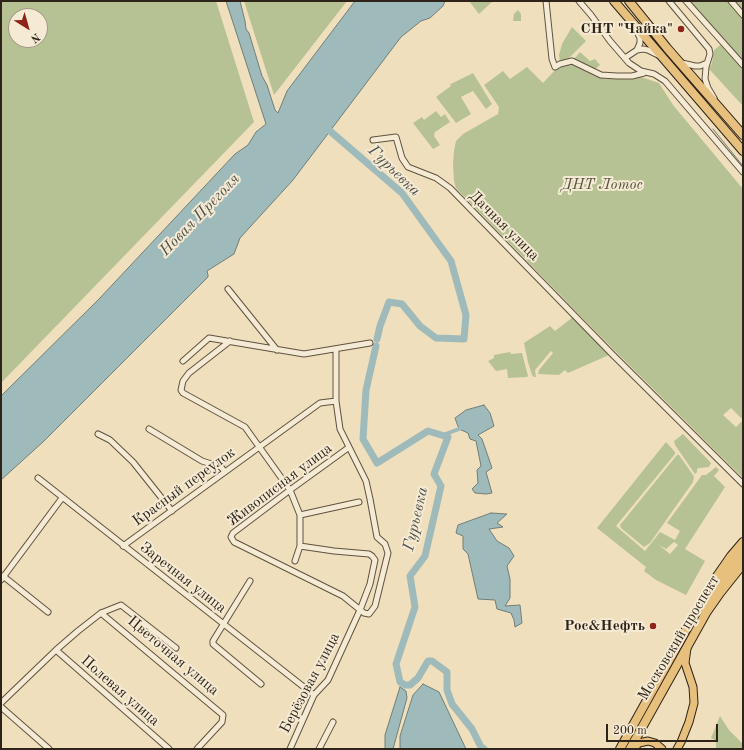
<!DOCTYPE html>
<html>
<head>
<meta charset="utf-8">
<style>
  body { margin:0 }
  #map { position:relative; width:744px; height:750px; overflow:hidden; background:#f0dfbc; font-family:"Old Standard TT",serif }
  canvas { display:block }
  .frame { position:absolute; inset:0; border:2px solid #2d2318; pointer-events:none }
  .north { position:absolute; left:8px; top:8px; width:40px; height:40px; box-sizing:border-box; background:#f5ead3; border:1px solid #a59a88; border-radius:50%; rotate:143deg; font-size:11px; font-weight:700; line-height:16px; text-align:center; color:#2d2318 }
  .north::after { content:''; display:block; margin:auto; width:14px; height:18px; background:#8f2418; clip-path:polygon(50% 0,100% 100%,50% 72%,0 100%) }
  .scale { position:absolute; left:606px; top:724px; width:112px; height:18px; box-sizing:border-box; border:2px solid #2d2318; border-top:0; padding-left:5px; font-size:12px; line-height:14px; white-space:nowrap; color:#2d2318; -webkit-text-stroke:3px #f5ead3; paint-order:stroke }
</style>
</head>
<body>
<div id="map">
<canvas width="744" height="750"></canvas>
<div class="frame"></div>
<div class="north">N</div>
<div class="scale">200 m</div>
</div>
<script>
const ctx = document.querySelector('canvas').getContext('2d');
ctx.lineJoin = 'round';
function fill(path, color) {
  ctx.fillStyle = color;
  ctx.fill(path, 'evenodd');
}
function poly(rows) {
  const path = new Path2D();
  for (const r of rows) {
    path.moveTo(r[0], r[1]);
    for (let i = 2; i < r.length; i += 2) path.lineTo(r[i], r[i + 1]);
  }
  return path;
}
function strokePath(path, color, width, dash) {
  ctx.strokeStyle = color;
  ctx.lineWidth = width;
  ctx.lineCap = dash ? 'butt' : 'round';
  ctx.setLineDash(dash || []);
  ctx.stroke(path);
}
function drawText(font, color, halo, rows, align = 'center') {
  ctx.font = font + ' "Old Standard TT",serif';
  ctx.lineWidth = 4;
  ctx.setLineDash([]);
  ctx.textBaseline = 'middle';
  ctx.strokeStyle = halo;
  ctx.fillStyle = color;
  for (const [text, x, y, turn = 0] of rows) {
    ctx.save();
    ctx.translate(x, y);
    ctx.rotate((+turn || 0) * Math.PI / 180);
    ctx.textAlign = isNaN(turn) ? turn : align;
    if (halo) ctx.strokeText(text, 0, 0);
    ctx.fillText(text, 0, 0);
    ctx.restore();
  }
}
fill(poly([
  [1,1,216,1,254,122,1,383],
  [16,16,40,16,40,40,16,40],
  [244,1,347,1,274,95],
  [469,1,493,1,479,14],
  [687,1,743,1,743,106,709,69,712,63,714,50,724,42],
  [518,10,521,14,521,21,513,21,514,14],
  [572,27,586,41,568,59,560,62,559,55,562,44],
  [580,52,590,61,595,59,600,65,599,66,594,70,578,60,574,59],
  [568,62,580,66,595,76,606,79,641,77,659,83,673,105,743,189,743,478,603,339,456,188,454,181,453,165,454,151,456,141,463,134,498,114,499,107,484,85,503,71,510,79,527,67,543,83,556,69],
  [731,408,743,420,736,427,723,415],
  [473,73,492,104,486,109,473,91,461,97,471,114,456,123,436,97,451,86,450,84,453,83],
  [436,111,441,117,445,114,450,122,435,132,434,136,440,145,433,149,413,123,422,117,424,120],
  [573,317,610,354,609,355,568,373,565,370,559,375,538,374,539,370,553,353,551,351,535,370,536,377,534,377,532,375,528,362,524,343,550,326,555,331],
  [510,352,511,354,522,353,528,376,527,377,508,378,507,369,496,371,488,361,494,358,494,355],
  [683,434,711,463,709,467,699,468,697,469,697,472,695,474,675,445,674,441],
  [666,442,675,452,675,454,616,526,645,551,660,532,675,540,680,531,667,523,702,475,706,475,716,467,719,470,714,476,725,487,685,549,705,561,686,595,656,580,644,571,646,567,597,528],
  [674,542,678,545,670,554,659,545,666,549],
  [677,455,679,455,693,475,694,477,693,482,650,543,644,547,621,528,620,525],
  [720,716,729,730,743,744,743,749,716,749,716,741,711,738]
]), '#b6c293');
const water = poly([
  [226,1,240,1,245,21,246,29,249,33,262,76,267,85,275,110,278,113,287,91,355,1,445,1,443,6,430,18,421,21,401,37,293,180,240,238,234,254,207,271,208,275,208,277,44,441,1,480,1,396,99,299,235,154,248,145,256,132,266,124,226,1],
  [484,405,490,413,494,426,478,435,482,439,492,468,486,472,492,493,486,494,475,493,472,489,478,483,477,470,481,466,476,441,470,439,468,433,459,429,455,418,466,410,484,405],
  [491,513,507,514,497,523,503,527,489,529,497,541,509,548,514,556,507,566,510,579,510,598,505,606,520,605,522,623,515,627,514,620,511,613,497,609,495,600,478,599,468,554,463,549,463,536,456,533,458,525,491,513],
  [423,684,439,692,466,749,402,749,400,748,400,736,413,695,423,684],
  [400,687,406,691,407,698,393,749,385,749,385,735,400,687]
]);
fill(water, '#9ebaba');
strokePath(water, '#717e79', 1);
strokePath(poly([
  [713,129,743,166]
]), '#717e79', 1);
strokePath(poly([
  [443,435,459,429]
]), '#9ebaba', 4);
strokePath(poly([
  [323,125,402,193,451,261,466,315,464,339,436,338,420,326,402,304,389,302,380,326,377,339],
  [376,346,366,390,363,439,377,463,428,431,448,437,434,474,441,486,425,556,410,576,415,607,396,664,400,682,405,685,410,685,418,678,428,661,432,661,447,672,447,690,452,704,472,729,481,747,484,749]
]), '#9ebaba', 7);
const minor = poly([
  [546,1,552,59,555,67,560,64,572,61,601,75,617,76,632,76,644,73],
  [579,1,591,15,610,41,629,63,641,71,654,74,665,81,743,172],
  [669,1,709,49,710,54,706,67,705,79,708,88,714,98],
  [686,1,743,65],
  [731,1,743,15],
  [636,30,640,38,640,43,637,50],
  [625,58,637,50,643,49,648,50,658,55],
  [682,63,695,66,700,66,707,63],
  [373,140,396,137,402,158,408,167,436,178,450,188,613,355,743,484],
  [228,289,277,350],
  [230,341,189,373,183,381,181,390,183,393,245,427,290,490,300,515,300,546,295,561],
  [336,349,336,401,340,429,366,481,370,499,377,537,385,544,388,553,375,606,369,614,364,613,343,596,234,542,231,537,233,533,290,490,348,448],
  [183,361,209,338,304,354,370,343],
  [149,429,202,461,221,467,225,472],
  [98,434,110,440,133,462,172,511],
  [38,478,314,695],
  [300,515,359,502],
  [123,546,320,403,336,401],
  [3,576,48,612],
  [1,580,62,498],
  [250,581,213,641,213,644,261,684],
  [101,613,223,715,222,722,197,749],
  [56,650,169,749],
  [1,703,56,650,78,631,101,613,121,605,176,648],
  [1,707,49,749],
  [290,749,314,695,328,680,360,610,370,584,375,560,372,556,369,554,334,551,300,546],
  [319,749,333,722]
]);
const major = poly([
  [633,749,639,743,648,741,655,743,662,749],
  [677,749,681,742,689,722,694,703,693,687,685,663,687,648]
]);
const highway = poly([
  [614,1,743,151],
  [629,1,667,48,743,135],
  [713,582,731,556,743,542],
  [620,749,692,619,722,578,743,553],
  [630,749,706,613,720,593,743,564]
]);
strokePath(minor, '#5e5241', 7);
strokePath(major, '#2d2318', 9);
strokePath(highway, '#2d2318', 10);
strokePath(minor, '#f5ead3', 5);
strokePath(major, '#e8c07e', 7);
strokePath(highway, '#e8c07e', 8);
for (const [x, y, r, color] of [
  [681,29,4,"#8f2418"],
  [653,626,4,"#8f2418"]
]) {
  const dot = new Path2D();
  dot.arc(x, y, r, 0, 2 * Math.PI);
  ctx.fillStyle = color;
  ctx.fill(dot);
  strokePath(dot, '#f5ead3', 1.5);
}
drawText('bold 15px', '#2d2318', '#f5ead3', [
  ["СНТ \"Чайка\"",673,29],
  ["Рос&Нефть",645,626]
], 'right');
drawText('italic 15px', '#56533d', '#f5ead3', [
  ["ДНТ Лотос",602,185]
]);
drawText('15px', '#2d2318', '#f5ead3', [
  ["Дачная улица",504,226,45],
  ["Живописная улица",280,485,-37],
  ["Красный переулок",184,487,-36],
  ["Заречная улица",183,578,38],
  ["Московский проспект",679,638,-59],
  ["Цветочная улица",173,656,40],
  ["Берёзовая улица",310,683,-62],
  ["Полевая улица",120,691,41]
]);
drawText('italic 16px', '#4f5049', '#f5ead3', [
  ["Гурьевка",394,171,44],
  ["Новая Преголя",200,215,-46],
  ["Гурьевка",416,519,-77]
]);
</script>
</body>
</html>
